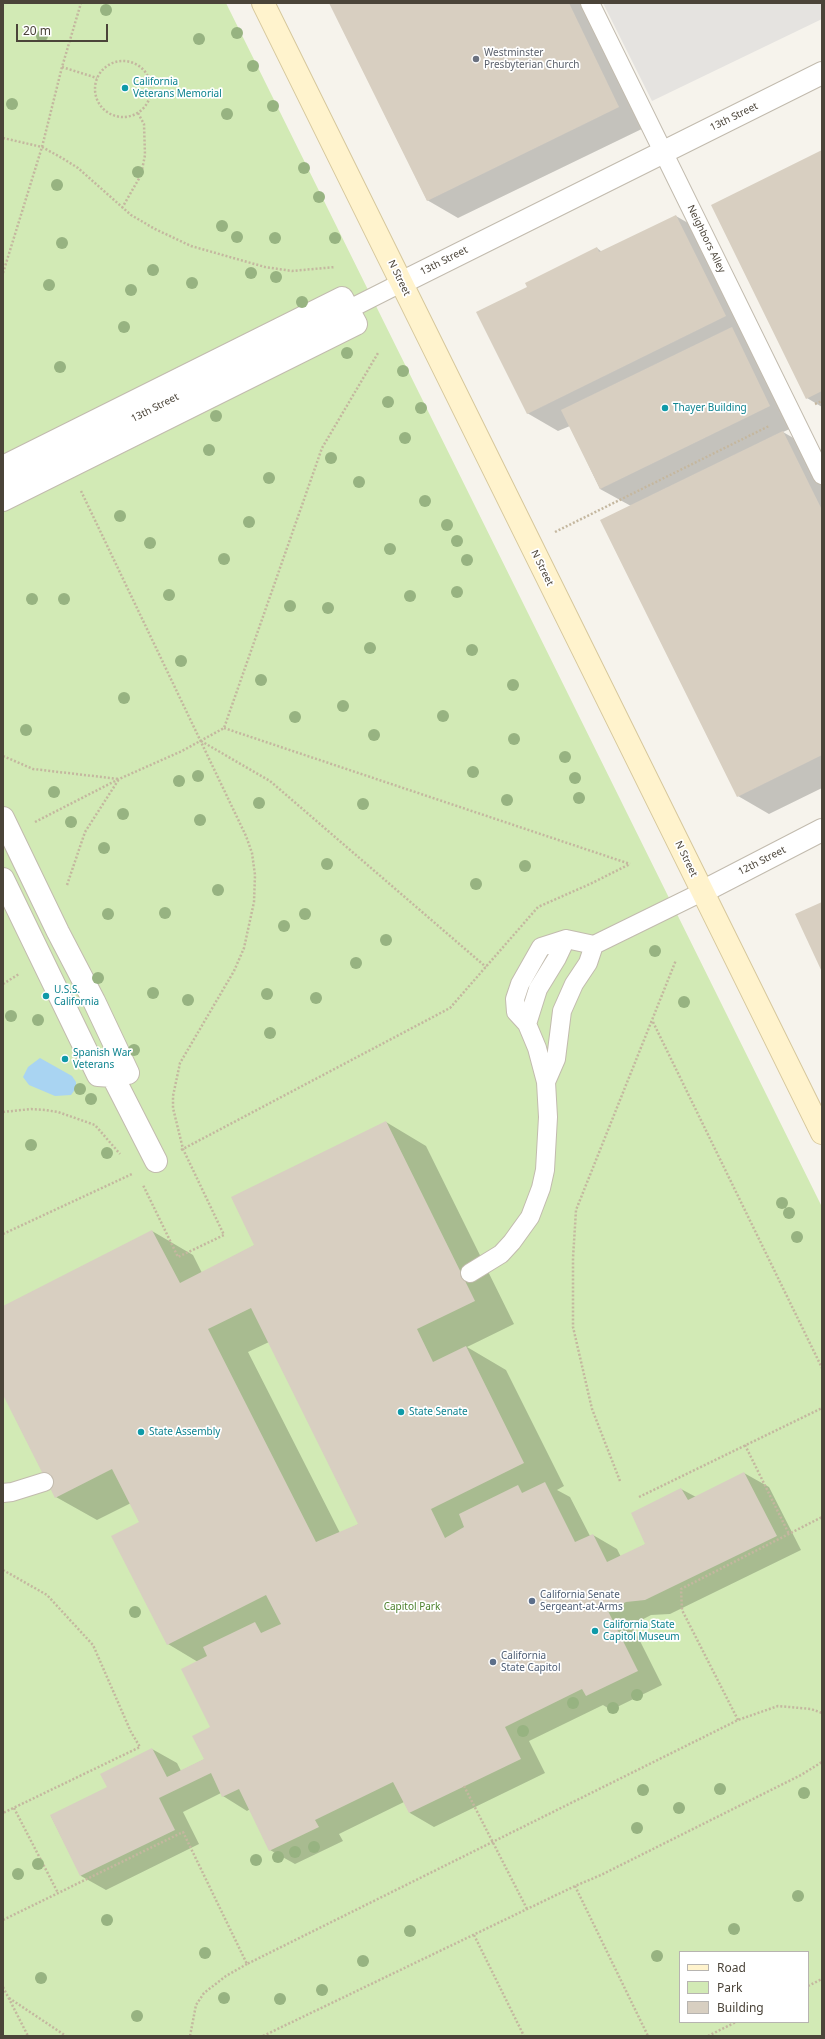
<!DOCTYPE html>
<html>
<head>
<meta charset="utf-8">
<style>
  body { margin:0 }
  #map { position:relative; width:825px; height:2039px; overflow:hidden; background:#f6f3ec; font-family:"Noto Sans",sans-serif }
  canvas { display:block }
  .frame { position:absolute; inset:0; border:4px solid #4b4439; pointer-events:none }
  .legend { position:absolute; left:679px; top:1951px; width:130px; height:72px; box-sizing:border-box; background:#fff; border:1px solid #b7b4b0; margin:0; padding:5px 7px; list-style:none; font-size:12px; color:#4b4439 }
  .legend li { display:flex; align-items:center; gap:8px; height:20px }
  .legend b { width:20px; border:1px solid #b7b4b0 }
  .scale { position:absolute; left:16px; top:24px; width:92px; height:18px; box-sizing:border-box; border:2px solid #4b4439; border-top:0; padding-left:5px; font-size:12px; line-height:14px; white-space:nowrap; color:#4b4439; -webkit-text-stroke:3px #fff; paint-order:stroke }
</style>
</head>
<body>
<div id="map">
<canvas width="825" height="2039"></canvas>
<div class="frame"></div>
<ul class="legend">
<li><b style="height:5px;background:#fff3cd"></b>Road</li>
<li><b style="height:11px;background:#d2eab5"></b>Park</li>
<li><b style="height:11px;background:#d8cfc1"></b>Building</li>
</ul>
<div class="scale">20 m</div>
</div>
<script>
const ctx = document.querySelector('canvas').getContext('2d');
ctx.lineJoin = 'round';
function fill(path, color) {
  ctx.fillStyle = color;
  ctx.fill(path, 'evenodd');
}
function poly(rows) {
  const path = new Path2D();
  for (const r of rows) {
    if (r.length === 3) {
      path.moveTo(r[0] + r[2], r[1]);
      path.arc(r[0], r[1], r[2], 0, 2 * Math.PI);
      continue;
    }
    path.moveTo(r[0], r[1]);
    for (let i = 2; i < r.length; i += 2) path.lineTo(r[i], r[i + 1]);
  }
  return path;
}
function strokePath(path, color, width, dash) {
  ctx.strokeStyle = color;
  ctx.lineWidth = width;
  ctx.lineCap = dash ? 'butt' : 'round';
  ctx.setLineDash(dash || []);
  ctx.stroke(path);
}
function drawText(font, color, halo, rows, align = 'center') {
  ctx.font = font + ' "Noto Sans",sans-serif';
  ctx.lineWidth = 3.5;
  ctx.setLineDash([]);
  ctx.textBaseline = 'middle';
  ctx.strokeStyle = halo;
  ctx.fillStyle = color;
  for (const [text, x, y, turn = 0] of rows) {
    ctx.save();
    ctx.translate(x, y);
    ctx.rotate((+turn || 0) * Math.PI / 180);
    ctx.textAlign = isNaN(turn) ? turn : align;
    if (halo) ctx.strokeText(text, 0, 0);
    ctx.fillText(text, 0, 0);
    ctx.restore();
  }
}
fill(poly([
  [3,3,226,3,822,1207,822,2036,3,2036],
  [680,1952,808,1952,808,2022,680,2022]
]), '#d2eab5');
fill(poly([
  [603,3,822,3,822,19,652,101]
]), '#e5e3e0');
fill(poly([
  [40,1058,72,1076,76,1082,76,1088,71,1095,55,1096,29,1085,23,1077,28,1067]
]), '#a9d4f2');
fill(poly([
  [330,3,591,3,650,125,458,218,427,200],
  [822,151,822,407,807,398],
  [676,216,700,230,750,330,742,334,763,346,801,424,783,432,814,450,822,466,822,788,769,814,738,796,631,506,600,489,570,426,558,431,527,413,529,288,597,248,602,252],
  [386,1122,426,1146,514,1324,467,1347,506,1370,564,1486,557,1490,570,1497,590,1536,593,1535,617,1549,621,1557,646,1544,681,1489,696,1497,744,1473,769,1487,801,1550,670,1614,651,1615,632,1625,662,1685,611,1710,603,1705,529,1741,545,1773,434,1827,410,1813,404,1802,339,1834,343,1841,295,1864,270,1850,250,1809,247,1811,223,1796,221,1793,183,1812,199,1844,106,1890,81,1876,51,1816,108,1788,152,1749,177,1763,181,1771,205,1759,211,1728,198,1662,168,1644,140,1523,131,1503,97,1520,56,1497,3,1393,3,1307,152,1231,193,1255,202,1273,255,1245],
  [269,1342,359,1524,340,1533,248,1352]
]), '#0003');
fill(poly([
  [329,3,569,3,619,107,427,201],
  [822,150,822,391,806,399,711,205],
  [676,215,726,316,527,414,476,312,527,287,525,283,597,247,599,252],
  [732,327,770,406,600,489,561,410],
  [783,431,822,510,822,755,737,797,600,520],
  [822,902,822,972,795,914],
  [386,1121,475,1301,417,1329,433,1362,466,1346,524,1463,431,1509,445,1538,464,1527,459,1514,518,1485,522,1493,545,1482,575,1542,593,1534,607,1562,645,1544,631,1513,681,1488,688,1500,744,1472,777,1536,645,1600,626,1602,608,1611,638,1671,586,1696,582,1689,505,1727,521,1759,409,1813,393,1782,315,1820,319,1827,269,1851,239,1789,222,1797,211,1773,159,1798,175,1830,80,1876,50,1815,107,1787,100,1774,152,1748,167,1777,204,1759,192,1736,210,1727,181,1669,207,1656,203,1647,255,1622,261,1633,281,1624,266,1595,167,1645,111,1536,139,1522,112,1469,55,1498,3,1395,3,1306,152,1230,180,1283,254,1245,231,1197],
  [251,1308,358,1524,316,1542,208,1329]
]), '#d8cfc1');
const service = poly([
  [590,3,822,475],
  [3,484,401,283],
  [527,1024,516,1012,515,999,520,984,541,947,566,939],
  [546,1082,556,1059,562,1011,574,984,588,963,594,945],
  [470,1273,501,1254,512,1242,530,1217,541,1188,545,1170,548,1117,546,1082,537,1048,527,1024,538,989,557,958,566,939,594,945,702,892],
  [3,1493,12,1492,44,1482]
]);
const pedestrian = poly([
  [3,467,342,298,356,324,3,500],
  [3,818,58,932,94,1001,128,1073,113,1076,98,1075,3,879],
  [106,1063,156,1161]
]);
const minor = poly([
  [401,283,822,73],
  [702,892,822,830]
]);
const secondary = poly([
  [263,3,822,1133]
]);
strokePath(service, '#c2bbae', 20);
strokePath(pedestrian, '#c2bbae', 24);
strokePath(minor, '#c2bbae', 24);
strokePath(secondary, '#d6c79b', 24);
strokePath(poly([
  [123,89,28],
  [62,67,97,78],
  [3,138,42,147,62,158,78,168,131,215,155,229,191,246,265,267,292,271,335,267],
  [122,208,141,175,145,155,144,124,138,113],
  [3,273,42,147,62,67,81,3],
  [815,404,822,401],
  [81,491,246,836,252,853,255,875,254,902,244,948,234,971,180,1063,173,1096,173,1108,183,1149,224,1235,178,1257,143,1185],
  [555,532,769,426],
  [224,728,630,864],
  [201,741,270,781,486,967],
  [3,756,33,769,119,779],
  [35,822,119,779,182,751,224,728,322,448,378,353],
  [67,885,85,832,119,779],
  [3,984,19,974],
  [653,1022,822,1368],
  [3,1112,31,1109,45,1110,58,1112,95,1125,120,1154],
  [181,1150,450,1008,538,907,590,884,630,864],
  [3,1234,132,1174],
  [745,1445,789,1534],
  [620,1481,592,1409,573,1327,573,1258,576,1210,676,960],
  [639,1497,822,1408],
  [3,1570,47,1595,93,1645,131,1732,140,1747,3,1813],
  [738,1720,682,1610,681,1589,822,1517],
  [464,1786,527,1909],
  [14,1808,58,1893],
  [575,1886,648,2036],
  [3,1920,183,1832,247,1964,738,1720,778,1706,811,1709,822,1713],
  [474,1935,524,2036],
  [808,1986,822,1979],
  [3,1987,28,2036],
  [9,1998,66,2036],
  [190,2036,196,2005,204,1993,226,1976,247,1964],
  [263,2036,575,1886,601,1875,801,1775,822,1762],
  [708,2036,736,2022]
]), '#c4b79f', 2.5, [2, 2]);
strokePath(service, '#fff', 18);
strokePath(pedestrian, '#fff', 22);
strokePath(minor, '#fff', 22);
strokePath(secondary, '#fff3cd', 22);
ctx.fillStyle = '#97b381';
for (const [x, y] of [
  [106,10],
  [237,33],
  [42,36],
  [199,39],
  [253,66],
  [12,104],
  [273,106],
  [227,114],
  [304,168],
  [138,172],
  [57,185],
  [319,197],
  [222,226],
  [237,237],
  [275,238],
  [335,238],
  [62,243],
  [153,270],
  [251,273],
  [276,277],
  [192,283],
  [49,285],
  [131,290],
  [302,302],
  [124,327],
  [347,353],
  [60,367],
  [403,371],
  [388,402],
  [421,408],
  [216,416],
  [405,438],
  [209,450],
  [331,458],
  [269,478],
  [359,482],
  [425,501],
  [120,516],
  [249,522],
  [447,525],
  [457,541],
  [150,543],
  [390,549],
  [224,559],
  [467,560],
  [457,592],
  [169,595],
  [410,596],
  [32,599],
  [64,599],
  [290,606],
  [328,608],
  [370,648],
  [472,650],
  [181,661],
  [261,680],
  [513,685],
  [124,698],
  [343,706],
  [443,716],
  [295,717],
  [26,730],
  [374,735],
  [514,739],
  [565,757],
  [473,772],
  [198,776],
  [575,778],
  [179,781],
  [54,792],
  [579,798],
  [507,800],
  [259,803],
  [363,804],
  [123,814],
  [200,820],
  [71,822],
  [104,848],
  [327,864],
  [525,866],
  [476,884],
  [218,890],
  [165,913],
  [108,914],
  [305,914],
  [284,926],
  [386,940],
  [655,951],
  [356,963],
  [98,978],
  [153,993],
  [267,994],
  [316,998],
  [188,1000],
  [684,1002],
  [11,1016],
  [38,1020],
  [270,1033],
  [134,1050],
  [80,1089],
  [91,1099],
  [31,1145],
  [107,1153],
  [782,1203],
  [789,1213],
  [797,1237],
  [135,1612],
  [637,1695],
  [573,1703],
  [613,1708],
  [523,1731],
  [720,1789],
  [643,1790],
  [804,1793],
  [679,1808],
  [637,1828],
  [314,1847],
  [295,1852],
  [278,1857],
  [256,1860],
  [38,1864],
  [18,1874],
  [798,1896],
  [107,1920],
  [734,1929],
  [410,1931],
  [205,1953],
  [657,1956],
  [363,1961],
  [41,1978],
  [322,1990],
  [224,1998],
  [280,1999],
  [137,2016]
]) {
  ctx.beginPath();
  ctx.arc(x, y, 6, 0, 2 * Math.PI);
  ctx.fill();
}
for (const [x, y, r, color] of [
  [476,59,4,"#6b7280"],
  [125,88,4,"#0f9aa8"],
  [665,408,4,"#0f9aa8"],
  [46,996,4,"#0f9aa8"],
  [65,1059,4,"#0f9aa8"],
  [401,1412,4,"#0f9aa8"],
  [141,1432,4,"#0f9aa8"],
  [532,1601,4,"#5c6f8a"],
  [595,1631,4,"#0f9aa8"],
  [493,1662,4,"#5c6f8a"]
]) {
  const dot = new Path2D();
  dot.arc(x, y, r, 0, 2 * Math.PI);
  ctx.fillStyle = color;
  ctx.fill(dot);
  strokePath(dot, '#fff', 1.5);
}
drawText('10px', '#5b616d', '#fff', [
  ["Westminster",484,53],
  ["Presbyterian Church",484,65]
], 'left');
drawText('10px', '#0d838f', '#fff', [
  ["California",133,82],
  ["Veterans Memorial",133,94],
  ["Thayer Building",673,408],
  ["U.S.S.",54,990],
  ["California",54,1002],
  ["Spanish War",73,1053],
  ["Veterans",73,1065],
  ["State Senate",409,1412],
  ["State Assembly",149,1432],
  ["California State",603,1625],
  ["Capitol Museum",603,1637]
], 'left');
drawText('10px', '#4b4439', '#fff', [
  ["13th Street",734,117,-26],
  ["Neighbors Alley",706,239,64],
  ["13th Street",444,261,-27],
  ["N Street",399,278,64],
  ["13th Street",155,408,-27],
  ["N Street",542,568,64],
  ["N Street",686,859,64],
  ["12th Street",762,861,-27]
]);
drawText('10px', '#4e5e75', '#fff', [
  ["California Senate",540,1595],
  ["Sergeant-at-Arms",540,1607],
  ["California",501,1656],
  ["State Capitol",501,1668]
], 'left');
drawText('10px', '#4a7f2a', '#fff', [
  ["Capitol Park",412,1607]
]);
</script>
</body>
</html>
